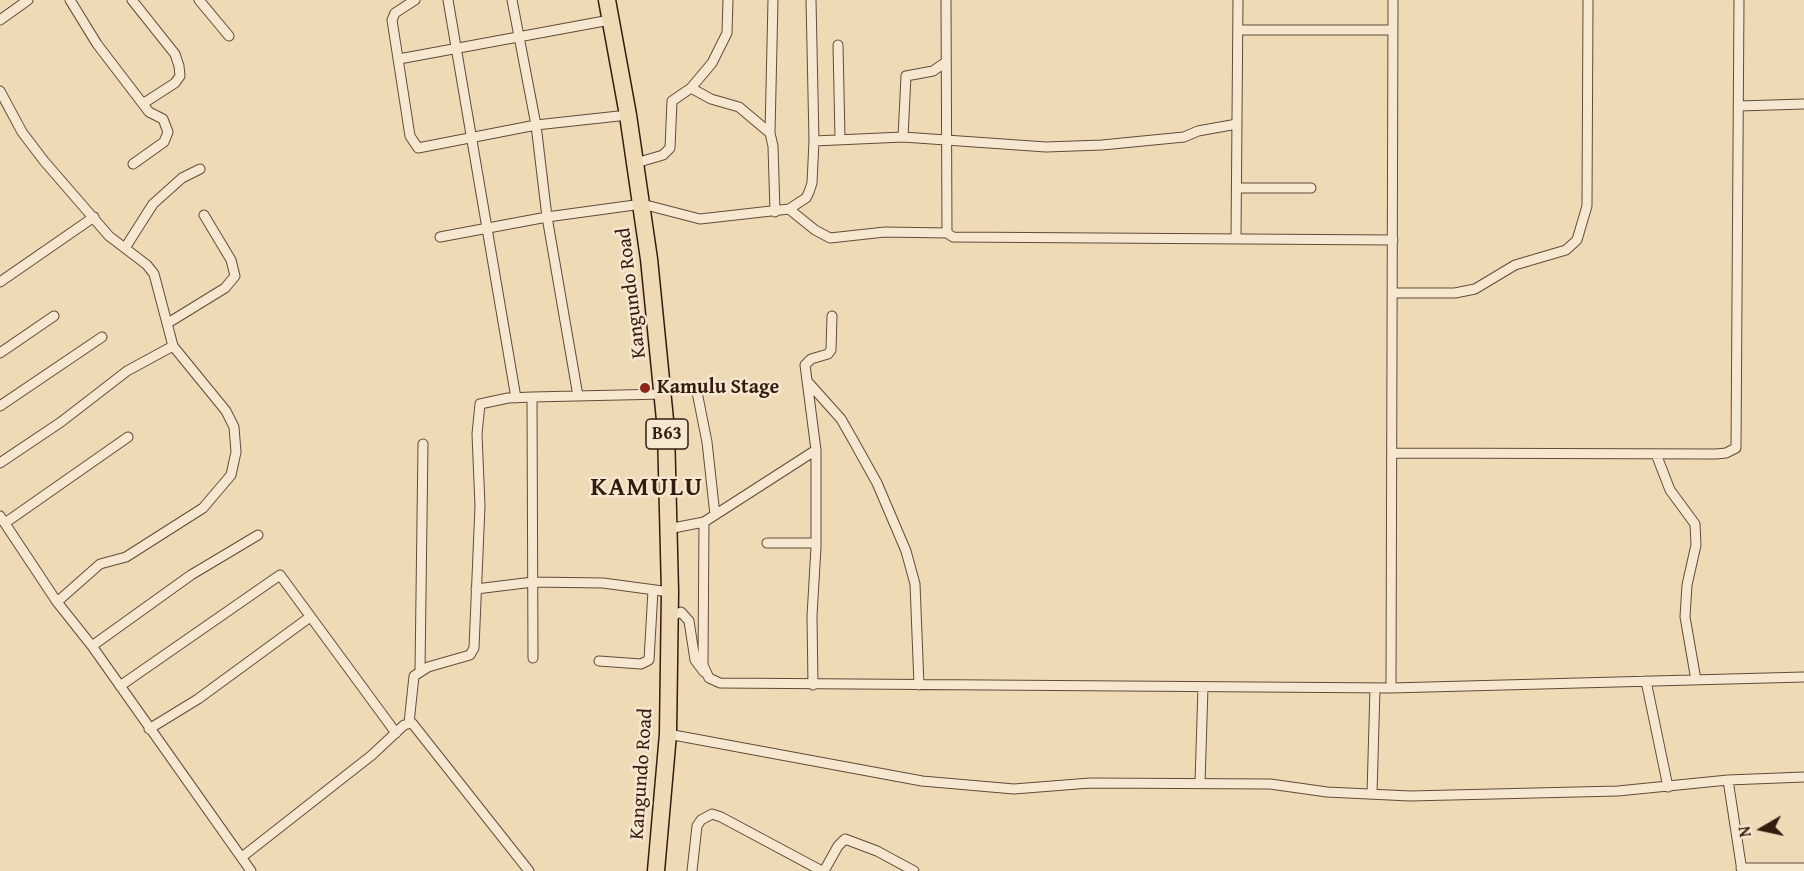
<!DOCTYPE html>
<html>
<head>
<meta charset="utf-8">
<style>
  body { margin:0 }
  #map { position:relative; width:1804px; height:871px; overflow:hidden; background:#efdab6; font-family:"Gentium Book Plus",serif }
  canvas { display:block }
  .north { position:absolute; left:1732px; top:799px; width:60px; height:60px; -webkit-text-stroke:4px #f5e7d0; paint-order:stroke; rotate:261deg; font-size:16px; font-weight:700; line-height:24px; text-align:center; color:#341b0f }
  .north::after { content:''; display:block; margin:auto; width:21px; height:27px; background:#341b0f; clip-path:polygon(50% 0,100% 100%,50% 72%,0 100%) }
</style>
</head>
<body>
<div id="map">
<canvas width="1804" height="871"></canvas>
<div class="north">N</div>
</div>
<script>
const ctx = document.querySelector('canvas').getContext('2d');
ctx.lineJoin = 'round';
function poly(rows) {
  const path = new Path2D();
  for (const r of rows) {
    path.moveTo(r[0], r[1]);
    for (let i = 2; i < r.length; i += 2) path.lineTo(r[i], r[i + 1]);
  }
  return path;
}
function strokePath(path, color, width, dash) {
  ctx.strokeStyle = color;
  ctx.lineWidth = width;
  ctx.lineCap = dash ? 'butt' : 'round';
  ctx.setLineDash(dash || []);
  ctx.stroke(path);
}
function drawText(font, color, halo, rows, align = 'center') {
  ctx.font = font + ' "Gentium Book Plus",serif';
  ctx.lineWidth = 5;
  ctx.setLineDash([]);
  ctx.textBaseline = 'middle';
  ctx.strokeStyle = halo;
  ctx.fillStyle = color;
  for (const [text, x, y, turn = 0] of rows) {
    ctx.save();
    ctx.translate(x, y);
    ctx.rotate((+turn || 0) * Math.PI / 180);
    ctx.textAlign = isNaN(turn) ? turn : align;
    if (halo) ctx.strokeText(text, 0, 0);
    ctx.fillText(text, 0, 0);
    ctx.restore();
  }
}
const street = poly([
  [70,0,97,44,149,112,163,119,168,132,164,142,133,164],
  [132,0,175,54,179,66,180,76,175,83,144,103],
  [199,0,229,36],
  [415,0,395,13,392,20,410,136,418,148,536,125,628,115],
  [448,0,516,398],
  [512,0,536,125,547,217,578,396],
  [811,0,814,141],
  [946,0,947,233,953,237,1393,240],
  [0,20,28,0],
  [1238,30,1393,30],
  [838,45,840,138],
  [399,59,610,20],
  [691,88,711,99,739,107,770,133,773,146,775,212],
  [0,91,22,132,44,161,109,236,147,265,154,274,173,346,226,411,234,427,236,452,231,475,203,508,126,557,100,564,57,602],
  [1739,106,1804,104],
  [770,133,773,0],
  [903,137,906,76,933,71,946,62],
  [636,163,663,155,670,148,672,101,691,88,712,63,727,33,728,0],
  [1237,188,1311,188],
  [789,209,815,230,830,238,885,232,947,233],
  [440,237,547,217,642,204,700,219,789,209,806,198,809,192,812,183,814,141,903,137,1046,147,1102,145,1184,137,1198,131,1237,124],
  [1236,238,1238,0],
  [125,248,153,204,182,178,200,169],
  [0,282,94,217],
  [1392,293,1455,293,1475,289,1515,265,1566,250,1577,240,1587,206,1588,0],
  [168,323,225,288,235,276,231,260,204,215],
  [0,353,54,316],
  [807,381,841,419,853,440,877,483,906,551,915,584,919,685],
  [697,392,707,442,715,515],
  [0,406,102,337],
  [1392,453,1716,454,1726,453,1736,448,1739,0],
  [1656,454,1670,490,1695,524,1696,545,1687,585,1685,617,1696,680],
  [0,463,61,422,127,371,173,346],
  [0,516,57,602,92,646,251,871],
  [704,522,816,450],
  [5,523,128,437],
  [668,529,704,522,703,665,709,678,720,683,1391,688,1804,677],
  [767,543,816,543],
  [476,589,533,582,603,583,670,592],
  [670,617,681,612,689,621,695,660,704,672],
  [92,646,191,575,258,535],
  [533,658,532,397,664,394],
  [599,661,641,664,649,660,653,590],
  [420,671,423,444],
  [1646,681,1668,787],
  [813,685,812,616,816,547,816,450,805,365,811,359,828,354,831,350,832,316],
  [120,686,280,575,396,733],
  [1391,688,1393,0],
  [409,723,414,676,428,667,470,655,474,648,480,506,477,434,480,404,508,398,532,397],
  [149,729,198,699,310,617],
  [668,734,922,781,1014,789,1090,783,1270,784,1327,792,1410,796,1618,791,1728,780,1742,871],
  [1728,780,1804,777],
  [1200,783,1203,687],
  [1372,794,1375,688],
  [242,857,372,755,404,725,412,723,529,871],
  [1741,868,1804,868],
  [692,871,697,826,701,820,712,814,721,817,822,871],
  [824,871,838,846,845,839,877,851,914,871]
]);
const highway = poly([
  [607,0,628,115,649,259,666,430,670,592,668,734,656,871]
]);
strokePath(street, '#634b39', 11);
strokePath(highway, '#341b0f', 19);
strokePath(street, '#f5e7d0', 9);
strokePath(highway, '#efdab6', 16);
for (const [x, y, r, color] of [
  [645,388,6,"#8f2418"]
]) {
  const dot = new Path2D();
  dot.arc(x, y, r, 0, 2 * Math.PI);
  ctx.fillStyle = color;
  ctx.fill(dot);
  strokePath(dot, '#f5e7d0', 2);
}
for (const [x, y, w] of [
  [667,434,42]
]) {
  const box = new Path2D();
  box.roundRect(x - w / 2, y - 15, w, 30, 4.5);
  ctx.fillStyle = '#f5e7d0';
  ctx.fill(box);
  strokePath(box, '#341b0f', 1.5);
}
drawText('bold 18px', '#341b0f', null, [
  ["B63",667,434]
]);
drawText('20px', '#341b0f', '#f5e7d0', [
  ["Kangundo Road",632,293,-97],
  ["Kangundo Road",642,774,-86]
]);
drawText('bold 20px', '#341b0f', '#f5e7d0', [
  ["Kamulu Stage",657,388]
], 'left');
ctx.letterSpacing = '1.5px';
drawText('bold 26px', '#341b0f', '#f5e7d0', [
  ["KAMULU",647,488]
]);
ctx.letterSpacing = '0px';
</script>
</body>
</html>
